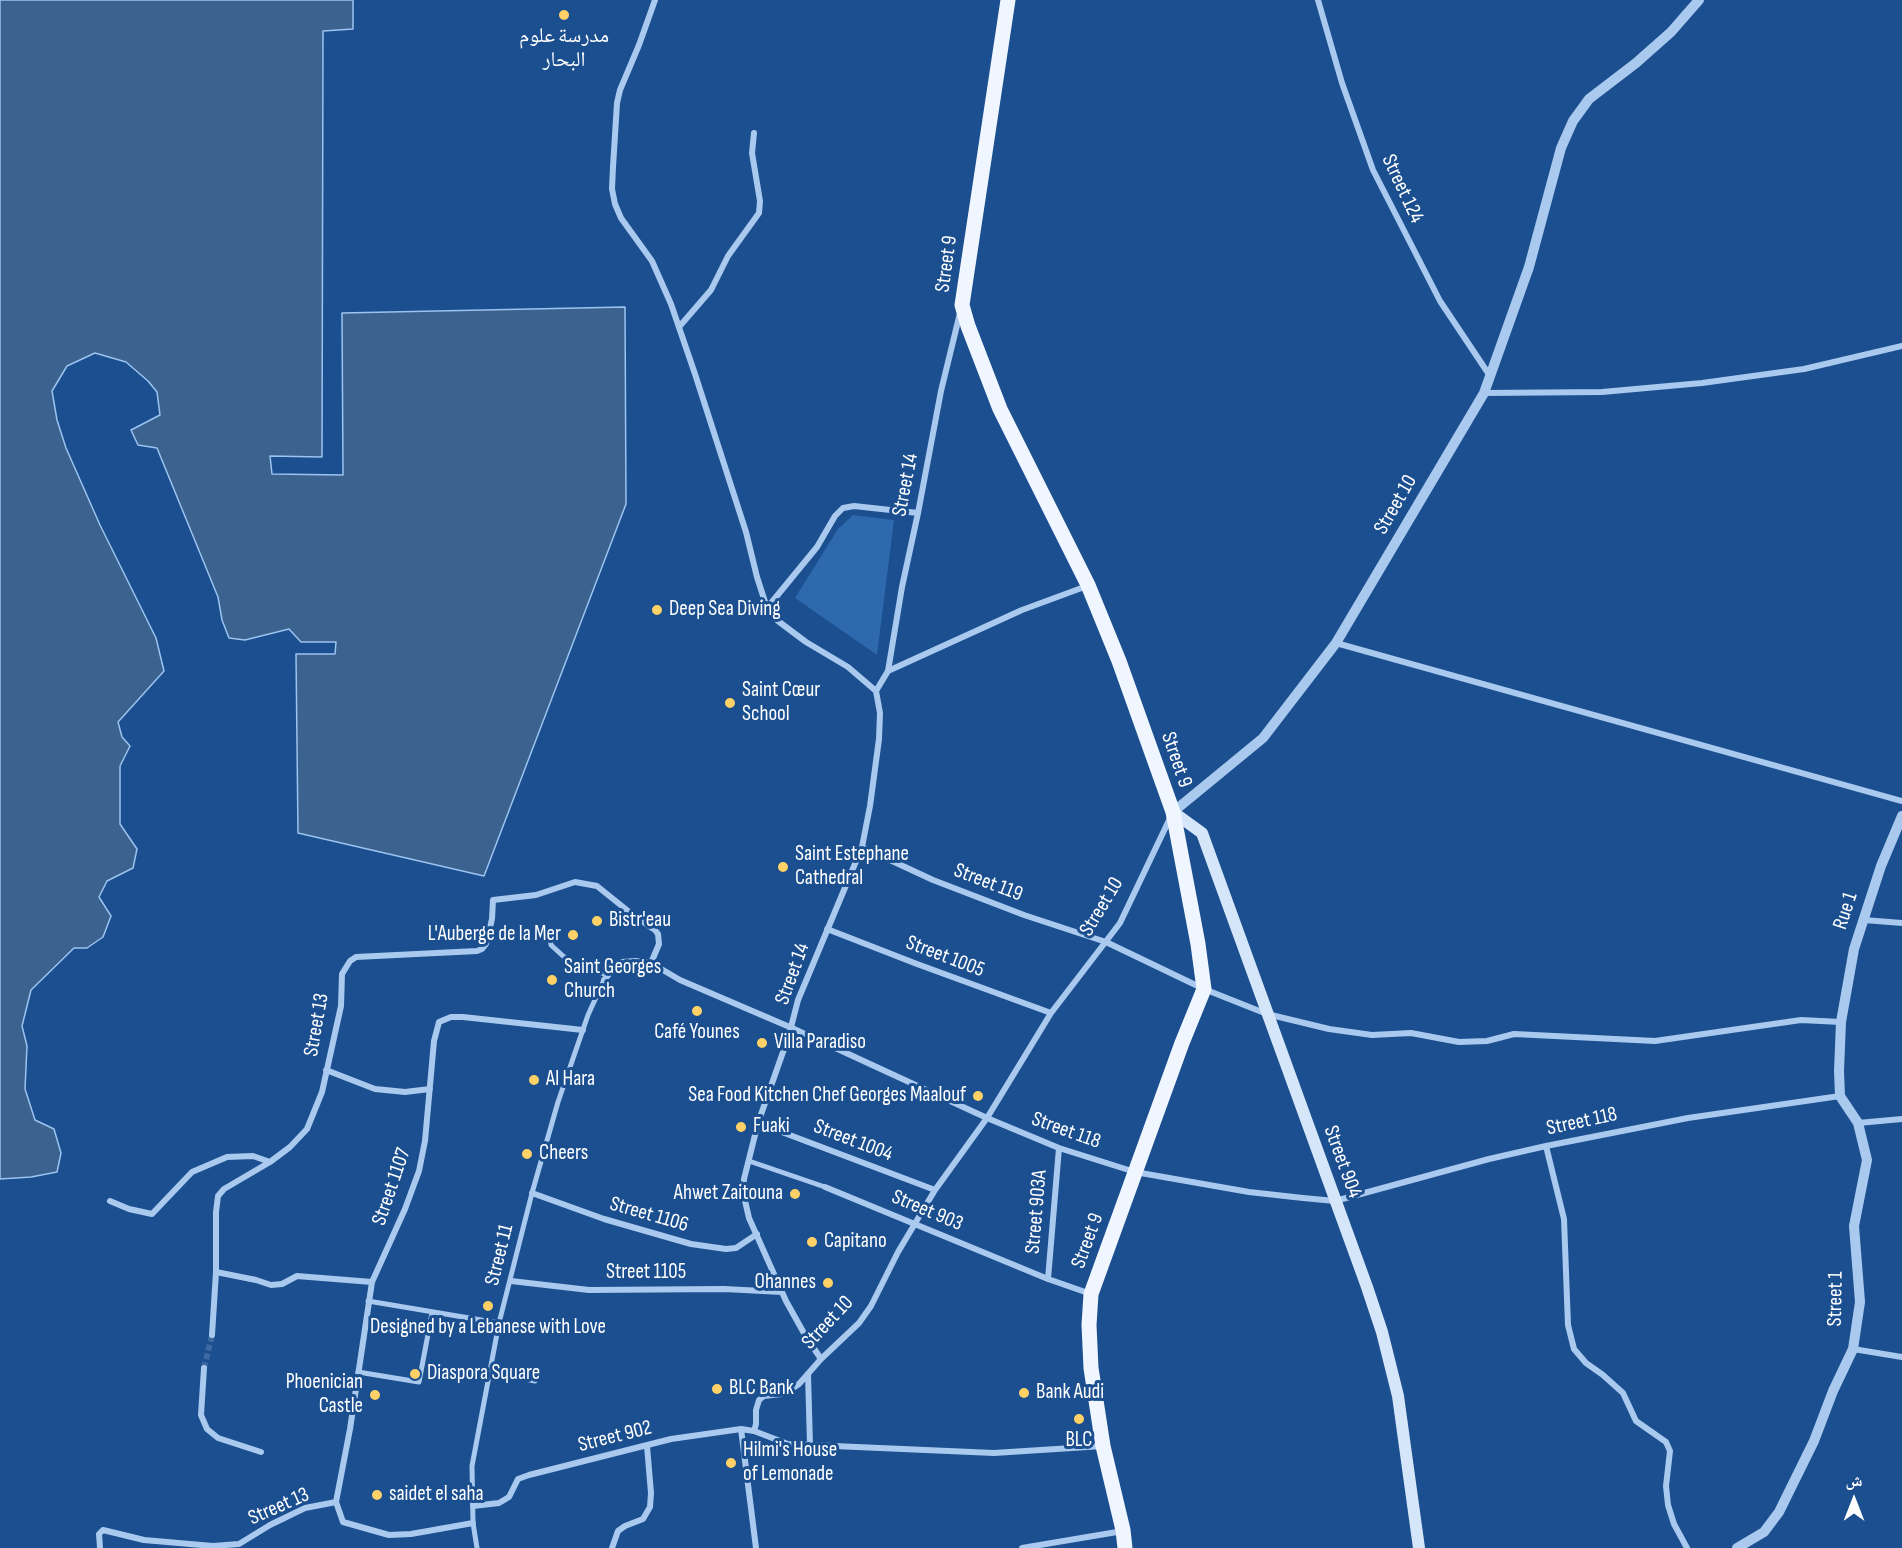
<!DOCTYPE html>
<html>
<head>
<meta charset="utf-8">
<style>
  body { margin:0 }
  #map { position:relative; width:1902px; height:1548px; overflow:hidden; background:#1b4f8f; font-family:"Sofia Sans Condensed","Noto Naskh Arabic",sans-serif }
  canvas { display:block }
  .north { position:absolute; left:1824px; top:1470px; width:60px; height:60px; -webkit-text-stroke:4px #1b4f8f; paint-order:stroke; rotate:0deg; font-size:16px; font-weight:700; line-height:24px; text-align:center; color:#fff }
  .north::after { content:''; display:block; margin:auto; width:21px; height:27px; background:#fff; clip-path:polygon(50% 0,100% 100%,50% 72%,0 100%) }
</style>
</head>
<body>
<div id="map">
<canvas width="1902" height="1548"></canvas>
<div class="north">ش</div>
</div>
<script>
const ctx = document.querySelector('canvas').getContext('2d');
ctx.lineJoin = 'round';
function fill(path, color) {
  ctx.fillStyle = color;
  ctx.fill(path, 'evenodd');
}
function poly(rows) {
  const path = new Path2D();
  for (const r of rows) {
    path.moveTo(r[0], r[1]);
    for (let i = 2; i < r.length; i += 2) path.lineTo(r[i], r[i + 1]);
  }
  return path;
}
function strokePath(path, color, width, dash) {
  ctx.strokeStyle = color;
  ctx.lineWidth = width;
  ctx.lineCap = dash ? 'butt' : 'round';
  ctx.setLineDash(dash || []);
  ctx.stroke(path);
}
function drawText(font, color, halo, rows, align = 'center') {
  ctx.font = font + ' "Sofia Sans Condensed","Noto Naskh Arabic",sans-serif';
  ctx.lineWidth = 6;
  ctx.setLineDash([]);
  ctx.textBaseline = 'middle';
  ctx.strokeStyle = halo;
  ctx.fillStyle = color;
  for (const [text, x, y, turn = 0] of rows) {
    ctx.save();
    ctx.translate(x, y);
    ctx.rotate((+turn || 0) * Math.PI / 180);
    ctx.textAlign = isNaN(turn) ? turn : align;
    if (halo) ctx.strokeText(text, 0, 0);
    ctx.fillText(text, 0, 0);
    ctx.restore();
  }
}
fill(poly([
  [853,515,894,520,877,655,795,598,838,529]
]), '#2e69ad');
const water = poly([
  [0,0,353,0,353,29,323,31,322,457,270,456,272,474,343,475,342,313,625,307,626,504,484,876,298,833,296,654,335,654,336,642,301,642,289,629,245,640,229,638,222,620,218,597,157,448,138,445,131,430,160,415,157,392,148,381,126,362,95,353,67,366,52,391,57,420,66,448,100,525,156,638,164,671,118,722,122,737,130,746,120,766,120,824,137,849,133,868,107,881,99,897,111,916,103,937,87,948,74,948,31,990,22,1026,27,1046,25,1089,35,1120,54,1129,61,1153,57,1172,31,1177,0,1179,0,0]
]);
fill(water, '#3c6290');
strokePath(water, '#9cc4f0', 1.5);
strokePath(poly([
  [204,1368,212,1335]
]), '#3d69a0', 6, [6, 3]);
strokePath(poly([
  [550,937,551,945,563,956,578,966,608,975],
  [749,1161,825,1187],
  [368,1301,499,1323],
  [358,1372,419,1382,432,1313],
  [490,1372,535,1381],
  [477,1548,473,1523,472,1466,499,1323,532,1193,558,1102,588,1015,604,980]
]), '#a9c9ee', 5);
strokePath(poly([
  [655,0,639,45,620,90,617,103,613,167,612,189,615,204,621,218,652,261,671,304,695,374,746,532,757,577,767,608,778,621,806,642,848,667,876,691],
  [1318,0,1342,83,1373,170,1440,301,1490,376],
  [679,327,711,290,728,256,759,213,760,201,752,153,754,133],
  [1484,393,1602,392,1702,383,1804,369,1902,346],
  [767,608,817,547,835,516,843,508,854,506,918,513],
  [1336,643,1902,801],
  [888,671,902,587,918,513,941,391,960,313],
  [876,691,888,671,1022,610,1087,586],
  [862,847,933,880,1024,915,1106,942,1204,989,1267,1014,1329,1029,1372,1035,1411,1033,1459,1042,1487,1041,1514,1034,1655,1041,1801,1020,1841,1022],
  [1864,920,1902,923],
  [827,929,917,964,1051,1013],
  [604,980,615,967,622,962,636,961,651,963,680,980,792,1028,987,1118,1059,1148,1135,1172,1249,1192,1303,1198,1335,1201,1489,1159,1546,1146,1688,1118,1840,1096],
  [326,1070,375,1089,405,1092,430,1089],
  [758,1123,935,1190],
  [1858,1123,1902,1119],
  [1546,1146,1564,1219,1568,1325,1574,1349,1586,1363,1603,1375,1623,1393,1636,1421,1666,1442,1670,1451,1666,1486,1668,1505,1674,1524,1687,1548],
  [825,1187,1048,1279,1091,1294],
  [532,1193,604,1219,691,1244,726,1249,736,1248,757,1234],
  [110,1201,129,1209,152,1214,192,1172,227,1157,253,1156,270,1162],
  [216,1272,256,1280,271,1285,282,1284,297,1276,372,1282],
  [1048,1279,1059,1148],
  [511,1281,589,1290,724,1289,782,1292],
  [212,1335,216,1272,216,1212,218,1196,224,1189,270,1162,290,1147,307,1129,322,1092,341,1006,342,974,350,961,356,957,477,951,482,949,486,944,492,919,493,900,536,895,575,882,597,886,633,915,655,930,658,934,659,944,651,963],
  [1853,1349,1902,1357],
  [821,1359,805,1335,786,1301,749,1218,743,1192,744,1179,758,1123,789,1035,798,1000,862,847,870,806,879,739,880,713,876,691],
  [204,1368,201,1415,207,1429,218,1438,261,1452],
  [808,1374,810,1445],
  [741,1429,756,1548],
  [754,1431,756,1424,756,1410,759,1400,764,1396,781,1394,790,1390,799,1384,821,1359,859,1323,871,1306,898,1252,935,1190,987,1118,1051,1013,1120,923,1171,816],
  [336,1502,350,1429,372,1282,405,1209,419,1171,425,1141,434,1041,439,1022,451,1017,463,1017,583,1030],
  [473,1506,499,1503,509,1497,518,1479,529,1475,671,1439,741,1429,754,1431,788,1444,994,1453,1103,1446],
  [100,1548,99,1534,103,1530,144,1540,213,1546,239,1544,270,1525,305,1508,336,1502,343,1522,389,1535,411,1534,473,1523],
  [612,1548,618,1531,625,1526,643,1519,650,1507,651,1493,647,1446],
  [1022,1548,1123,1531]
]), '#a9c9ee', 6);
strokePath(poly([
  [1173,812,1263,738,1336,643,1484,393,1529,267,1561,148,1573,121,1589,99,1636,63,1671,32,1699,0],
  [1737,1548,1764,1532,1779,1512,1814,1441,1833,1391,1853,1349,1860,1302,1854,1226,1867,1160,1858,1123,1840,1096,1839,1071,1841,1022,1854,949,1881,866,1902,816]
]), '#a9c9ee', 10);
strokePath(poly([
  [1173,812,1202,833,1367,1287,1382,1332,1398,1396,1419,1548]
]), '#d6e6fa', 12);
strokePath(poly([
  [1008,0,962,305,968,326,1000,409,1088,585,1119,661,1173,812,1198,944,1204,989,1182,1043,1091,1294,1089,1325,1091,1368,1103,1446,1123,1530,1125,1548]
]), '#f0f6ff', 15);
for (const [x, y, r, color] of [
  [564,15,6,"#ffd166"],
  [657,610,6,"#ffd166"],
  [730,703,6,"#ffd166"],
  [783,867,6,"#ffd166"],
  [597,921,6,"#ffd166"],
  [573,935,6,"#ffd166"],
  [552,980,6,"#ffd166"],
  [697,1011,6,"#ffd166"],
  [762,1043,6,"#ffd166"],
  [534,1080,6,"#ffd166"],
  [978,1096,6,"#ffd166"],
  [741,1127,6,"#ffd166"],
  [527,1154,6,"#ffd166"],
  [795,1194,6,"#ffd166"],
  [812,1242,6,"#ffd166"],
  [828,1283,6,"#ffd166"],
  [488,1306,6,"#ffd166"],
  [415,1374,6,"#ffd166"],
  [717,1389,6,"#ffd166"],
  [1024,1393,6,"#ffd166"],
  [375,1395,6,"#ffd166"],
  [1079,1419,6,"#ffd166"],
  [731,1463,6,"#ffd166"],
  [377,1495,6,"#ffd166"]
]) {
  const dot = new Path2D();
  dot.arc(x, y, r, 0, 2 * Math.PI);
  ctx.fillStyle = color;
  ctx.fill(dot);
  strokePath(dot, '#1b4f8f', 2);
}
drawText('21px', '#fff', '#1b4f8f', [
  ["مدرسة علوم",564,37,"center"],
  ["البحار",564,61,"center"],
  ["Deep Sea Diving",669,610],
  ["Saint Cœur",742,691],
  ["School",742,715],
  ["Saint Estephane",795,855],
  ["Cathedral",795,879],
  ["Bistr'eau",609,921],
  ["L'Auberge de la Mer",561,935,"right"],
  ["Saint Georges",564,968],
  ["Church",564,992],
  ["Café Younes",697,1033,"center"],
  ["Villa Paradiso",774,1043],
  ["Al Hara",546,1080],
  ["Sea Food Kitchen Chef Georges Maalouf",966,1096,"right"],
  ["Fuaki",753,1127],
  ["Cheers",539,1154],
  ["Ahwet Zaitouna",783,1194,"right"],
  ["Capitano",824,1242],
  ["Ohannes",816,1283,"right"],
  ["Designed by a Lebanese with Love",488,1328,"center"],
  ["Diaspora Square",427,1374],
  ["Phoenician",363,1383,"right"],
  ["Castle",363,1407,"right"],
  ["BLC Bank",729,1389],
  ["Bank Audi",1036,1393],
  ["BLC",1079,1441,"center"],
  ["Hilmi's House",743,1451],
  ["of Lemonade",743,1475],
  ["saidet el saha",389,1495]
], 'left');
drawText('21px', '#fff', '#1b4f8f', [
  ["Street 124",1402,189,65],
  ["Street 9",947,264,-82],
  ["Street 14",906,485,-79],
  ["Street 10",1396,505,-60],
  ["Street 9",1176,760,71],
  ["Street 119",988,883,21],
  ["Street 10",1102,907,-59],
  ["Rue 1",1846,911,-72],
  ["Street 1005",945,957,21],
  ["Street 14",793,974,-70],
  ["Street 13",317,1025,-80],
  ["Street 118",1582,1122,-12],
  ["Street 118",1066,1131,20],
  ["Street 1004",853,1141,21],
  ["Street 904",1342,1162,70],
  ["Street 1107",392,1187,-71],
  ["Street 903",927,1211,23],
  ["Street 903A",1037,1212,-85],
  ["Street 1106",649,1215,16],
  ["Street 9",1088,1241,-70],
  ["Street 11",500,1255,-76],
  ["Street 1105",646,1273],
  ["Street 1",1836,1299,-89],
  ["Street 10",828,1323,-47],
  ["Street 902",615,1437,-14],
  ["Street 13",279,1507,-24]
]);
</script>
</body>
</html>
